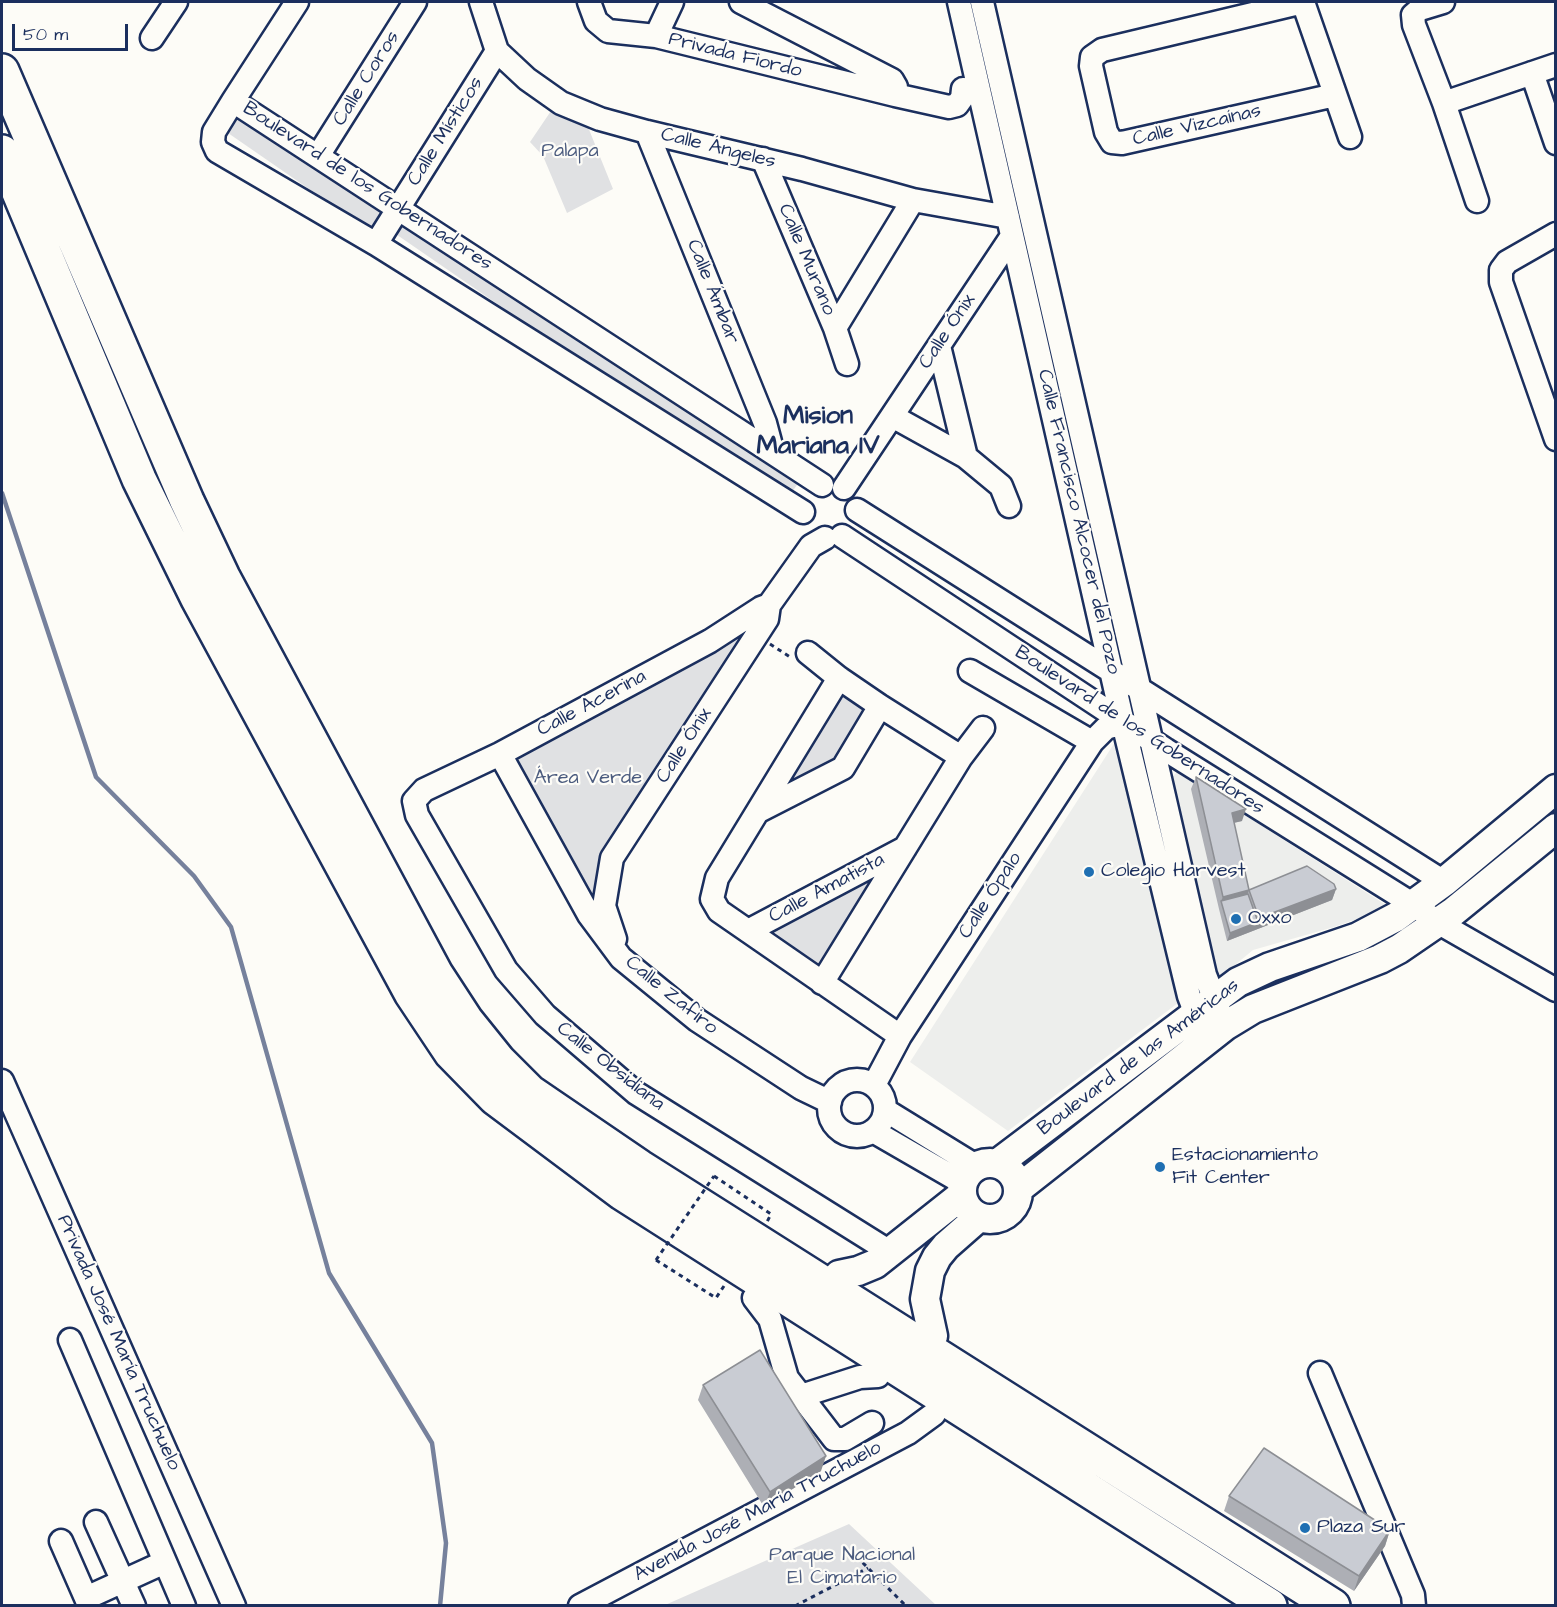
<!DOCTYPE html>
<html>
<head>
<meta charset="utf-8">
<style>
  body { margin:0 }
  #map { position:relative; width:1557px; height:1607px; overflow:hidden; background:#fdfcf7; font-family:"Architects Daughter",sans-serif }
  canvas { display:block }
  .frame { position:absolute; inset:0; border:3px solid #1b2f5e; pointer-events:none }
  .scale { position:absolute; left:12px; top:24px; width:116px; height:27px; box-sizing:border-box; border:3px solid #1b2f5e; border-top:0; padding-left:8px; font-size:18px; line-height:21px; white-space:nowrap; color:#1b2f5e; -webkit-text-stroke:4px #fdfcf7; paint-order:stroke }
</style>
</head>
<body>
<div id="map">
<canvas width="1557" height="1607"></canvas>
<div class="frame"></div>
<div class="scale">50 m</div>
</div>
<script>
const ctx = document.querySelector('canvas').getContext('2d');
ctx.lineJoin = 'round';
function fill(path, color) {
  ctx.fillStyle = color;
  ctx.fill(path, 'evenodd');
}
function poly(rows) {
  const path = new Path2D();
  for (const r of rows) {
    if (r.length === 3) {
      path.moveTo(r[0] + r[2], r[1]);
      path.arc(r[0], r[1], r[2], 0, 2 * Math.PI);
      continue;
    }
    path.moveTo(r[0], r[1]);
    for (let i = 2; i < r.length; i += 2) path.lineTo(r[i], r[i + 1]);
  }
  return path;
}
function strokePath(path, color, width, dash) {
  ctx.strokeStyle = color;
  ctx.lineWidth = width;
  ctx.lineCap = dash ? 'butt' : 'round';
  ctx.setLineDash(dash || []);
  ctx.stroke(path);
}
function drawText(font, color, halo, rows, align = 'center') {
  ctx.font = font + ' "Architects Daughter",sans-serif';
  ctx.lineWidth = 4.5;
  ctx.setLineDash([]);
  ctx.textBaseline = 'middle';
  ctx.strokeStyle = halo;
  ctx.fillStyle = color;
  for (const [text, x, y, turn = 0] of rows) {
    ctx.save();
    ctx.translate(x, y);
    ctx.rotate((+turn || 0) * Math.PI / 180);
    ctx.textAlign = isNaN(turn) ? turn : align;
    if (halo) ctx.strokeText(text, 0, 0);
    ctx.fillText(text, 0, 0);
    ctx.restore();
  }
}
fill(poly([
  [1115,742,1178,1003,1008,1131,910,1062],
  [1177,772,1386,905,1363,917,1334,927,1253,950,1218,979,1172,777]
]), '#edeeec');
fill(poly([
  [227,108,388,217,377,236,215,124],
  [553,108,588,127,613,189,567,213,543,156,530,142],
  [399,210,799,482,785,502,387,228],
  [735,634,742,642,621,842,604,925,503,754],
  [846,687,870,706,839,756,781,787],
  [892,862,820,969,766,930],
  [849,1524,936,1605,665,1605]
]), '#e0e1e3');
strokePath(poly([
  [2,493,96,777,194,876,231,927,329,1273,432,1443,446,1543,440,1606]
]), '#76819c', 4.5);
const minor = poly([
  [481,2,497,51,527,79,561,103,600,119,647,132,802,169,913,200,1008,217],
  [589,2,596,21,608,31,656,36,895,95,949,107,957,105,962,98,963,89],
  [741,2,892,80,896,87,895,95],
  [959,2,1123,723,1189,996,1201,1028],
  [982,2,1205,975,1220,1013],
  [1303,2,1102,50,1092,57,1091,66,1106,132,1112,142,1122,143,1335,95],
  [1303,2,1350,137],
  [1443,2,1420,9,1413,15,1414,25,1444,103,1477,201],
  [656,36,672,2],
  [152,38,176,2],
  [1532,73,1556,143],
  [233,101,297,2],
  [1444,103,1556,65],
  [647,132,765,423,773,453],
  [318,156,415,2],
  [763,159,835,328,847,364],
  [1556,234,1507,262,1501,270,1501,282,1556,439],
  [376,244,497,51],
  [835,328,913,200],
  [939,346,966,457],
  [892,416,966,457,1001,486,1009,506],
  [844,488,1012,236],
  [857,510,1444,882],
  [803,512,376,244,217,151,213,142,214,132,233,101,822,485],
  [842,536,1166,750,1414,905,1439,923,1556,990],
  [769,605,761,608,710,641,500,754,424,790,414,801,417,815,506,970,545,1015,636,1093,890,1252],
  [808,653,839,678,880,706,961,757],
  [970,671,1092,742],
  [839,678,717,878,712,899,719,911,900,1036],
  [500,754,589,915,621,958,697,1020,801,1088,830,1102],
  [759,811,843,768,880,706],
  [748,931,905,848],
  [615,939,604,906,612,858,767,619,769,605,811,546,825,538],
  [822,983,961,757,983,728],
  [857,1108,28],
  [2,1081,234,1606],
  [874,1085,900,1036,1092,742,1106,728,1123,723],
  [885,1110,976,1166],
  [873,1131,963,1183],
  [754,1298,770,1319,787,1378,801,1396,860,1377,878,1376],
  [70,1340,184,1606],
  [1320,1373,1413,1595,1414,1606],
  [801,1396,834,1439,845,1439,872,1423],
  [96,1522,134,1606],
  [61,1541,86,1598],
  [89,1606,86,1598,165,1562],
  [580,1606,908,1433,934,1414]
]);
const major = poly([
  [990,1191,28],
  [997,1164,1238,982,1270,967,1358,937,1396,917,1444,882,1556,789],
  [1018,1189,1225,1026,1253,1009,1380,959,1399,949,1453,912,1556,828],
  [839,1275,858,1271,875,1264,962,1195],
  [933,1336,925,1299,930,1271,937,1257,946,1246,979,1217]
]);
const highway = poly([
  [2,71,187,501,223,577,436,974,466,1020,499,1061,530,1092,640,1167,1333,1606],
  [2,152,139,479,198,599,411,993,451,1053,495,1098,622,1193,1270,1606]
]);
strokePath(minor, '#1b2f5e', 27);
strokePath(major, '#1b2f5e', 33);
strokePath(highway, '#1b2f5e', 38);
strokePath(poly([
  [770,644,790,657],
  [714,1176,771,1214,767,1222],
  [656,1260,716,1298,724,1286],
  [850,1550,906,1606],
  [795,1606,868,1568]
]), '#1b2f5e', 3, [4.5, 4.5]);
strokePath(minor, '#fdfcf7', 22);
strokePath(major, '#fdfcf7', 28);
strokePath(highway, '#fdfcf7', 33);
strokePath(poly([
  [656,1260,714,1176]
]), '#1b2f5e', 3, [4.5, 4.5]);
fill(poly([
  [1196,777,1242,821,1234,823,1249,890,1336,889,1332,900,1227,941,1219,909,1191,789],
  [703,1385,821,1471,764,1507,698,1400],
  [1229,1496,1390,1530,1385,1546,1354,1591,1224,1511]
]), '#adafb5');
fill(poly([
  [1246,809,1242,821,1228,824,1232,813],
  [1336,889,1332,900,1227,941,1230,933,1258,922,1259,918],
  [1249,890,1245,902,1221,901,1223,897],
  [826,1456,821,1471,764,1507,770,1492],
  [1390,1530,1385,1546,1354,1591,1359,1576]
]), '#8d8f94');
const building = poly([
  [1196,777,1246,809,1232,813,1249,890,1223,897,1196,777],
  [1307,866,1334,884,1336,889,1259,918,1249,890,1307,866],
  [1248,894,1258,922,1230,933,1221,901,1248,894],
  [760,1350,826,1456,770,1492,703,1385,760,1350],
  [1264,1448,1390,1530,1359,1576,1229,1496,1264,1448]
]);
fill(building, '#c9ccd3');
strokePath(building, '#8d8f94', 1.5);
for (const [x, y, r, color] of [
  [1089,872,6,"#1f6fb2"],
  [1236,919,6,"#1f6fb2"],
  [1160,1167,6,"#1f6fb2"],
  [1305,1528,6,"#1f6fb2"]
]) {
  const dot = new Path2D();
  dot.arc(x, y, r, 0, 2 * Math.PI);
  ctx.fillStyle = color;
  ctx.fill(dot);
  strokePath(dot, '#fdfcf7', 2);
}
drawText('20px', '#1b2f5e', '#fdfcf7', [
  ["Privada Fiordo",735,56,14],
  ["Calle Coros",367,79,-58],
  ["Calle Vizcaínas",1197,126,-13],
  ["Calle Místicos",446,132,-58],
  ["Calle Ángeles",718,149,14],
  ["Boulevard de los Gobernadores",367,187,33],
  ["Calle Murano",806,260,67],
  ["Calle Ámbar",712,292,68],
  ["Calle Ónix",948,332,-56],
  ["Calle Francisco Alcocer del Pozo",1078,522,77],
  ["Calle Acerina",592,704,-28],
  ["Boulevard de los Gobernadores",1139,731,33],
  ["Calle Ónix",685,746,-57],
  ["Calle Amatista",827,889,-28],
  ["Calle Ópalo",991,896,-57],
  ["Calle Zafiro",671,996,39],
  ["Boulevard de las Américas",1139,1058,-37],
  ["Calle Obsidiana",610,1067,38],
  ["Privada José María Truchuelo",118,1343,66],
  ["Avenida José María Truchuelo",758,1512,-28]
]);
drawText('20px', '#4c5c7f', '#fdfcf7', [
  ["Palapa",570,152],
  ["Área Verde",588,779],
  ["Parque Nacional",842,1556],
  ["El Cimatario",842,1579]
]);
drawText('20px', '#1b2f5e', '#fdfcf7', [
  ["Colegio Harvest",1101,872],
  ["Oxxo",1248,919],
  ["Estacionamiento",1172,1156],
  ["Fit Center",1172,1179],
  ["Plaza Sur",1317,1528]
], 'left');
drawText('bold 26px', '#1b2f5e', '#fdfcf7', [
  ["Mision",818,418],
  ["Mariana IV",818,448]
]);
</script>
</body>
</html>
